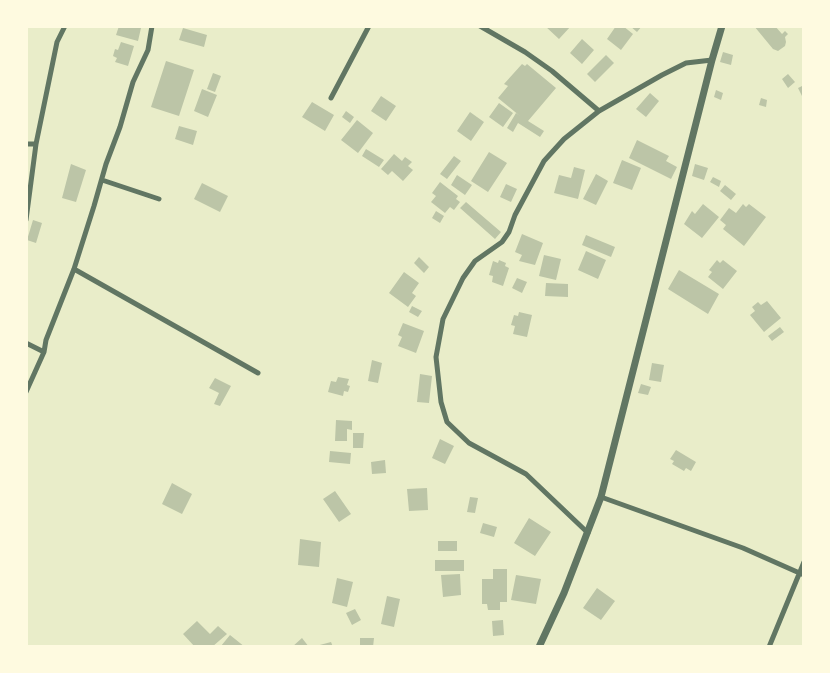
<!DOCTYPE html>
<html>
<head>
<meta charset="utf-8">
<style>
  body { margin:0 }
  #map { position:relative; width:830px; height:673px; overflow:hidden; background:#e9edc9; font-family:Manrope,sans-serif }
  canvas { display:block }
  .frame { position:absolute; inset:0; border:28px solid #fefae0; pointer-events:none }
</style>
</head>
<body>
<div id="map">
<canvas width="830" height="673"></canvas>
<div class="frame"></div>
</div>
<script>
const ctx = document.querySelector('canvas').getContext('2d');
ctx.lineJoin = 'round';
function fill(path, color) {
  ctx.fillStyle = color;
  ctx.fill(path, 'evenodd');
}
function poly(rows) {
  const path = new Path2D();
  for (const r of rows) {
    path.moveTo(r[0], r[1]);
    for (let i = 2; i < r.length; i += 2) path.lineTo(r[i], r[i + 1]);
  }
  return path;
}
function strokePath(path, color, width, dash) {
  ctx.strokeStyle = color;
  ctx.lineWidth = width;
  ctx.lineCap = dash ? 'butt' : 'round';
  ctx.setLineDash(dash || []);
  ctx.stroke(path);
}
fill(poly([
  [119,26,134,26,141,28,138,41,116,35],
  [545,26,571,26,559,39],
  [616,26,623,26,633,34,621,50,607,39],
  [630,26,642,26,637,32],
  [754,26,775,26,782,34,785,31,788,34,785,37,786,42,785,46,778,51,773,49],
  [183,28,207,35,204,47,179,40],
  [582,39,594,50,582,64,570,53],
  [121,42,134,46,128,66,115,62,117,58,113,56,115,49,118,50],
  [723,52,733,55,731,65,720,62],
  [606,55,614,63,595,82,587,74],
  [166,61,194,70,179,116,151,107],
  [522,64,525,66,527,64,556,88,528,121,544,131,540,137,518,123,513,132,507,128,516,113,520,116,498,98,508,86,504,84],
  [213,73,221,76,215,92,207,89],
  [788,74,795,82,788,88,782,79],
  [804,85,804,95,802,96,798,88],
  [202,89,217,95,208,117,194,111],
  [716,90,723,93,721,100,714,97],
  [650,93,659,101,646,117,636,109],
  [381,96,396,106,386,121,371,111],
  [761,98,767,100,766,107,759,105],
  [312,102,334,115,325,131,302,117],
  [499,103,513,113,503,127,489,117],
  [346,111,354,117,350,123,342,117],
  [470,112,484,122,471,141,457,131],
  [357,120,373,133,358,153,341,140],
  [179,126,197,131,193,145,175,139],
  [637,140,669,156,666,161,677,167,671,179,629,158],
  [366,149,384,160,379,167,362,156],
  [489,152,507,163,488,192,471,181],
  [394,154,402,161,405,157,412,162,408,166,413,170,403,181,392,171,388,175,381,169],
  [454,156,461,161,447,179,440,174],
  [622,160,641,168,632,190,613,183],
  [71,164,86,170,76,202,62,198],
  [695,164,708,168,704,180,692,176],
  [574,167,585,170,578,199,554,193,559,175,571,178],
  [596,174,608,181,596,205,583,199],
  [457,175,472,185,465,195,451,185],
  [713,177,721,181,719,187,710,182],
  [440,182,458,196,456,199,460,202,454,210,450,207,445,213,431,202,436,196,432,193],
  [202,183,228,196,220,212,194,199],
  [506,184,517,189,511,202,500,197],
  [725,185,736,194,731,200,720,191],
  [466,202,501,232,495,239,460,208],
  [703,204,719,217,702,238,684,224,692,211,695,214],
  [743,204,746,207,749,204,766,217,744,246,723,229,726,225,720,220,729,208,736,213],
  [436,211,444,216,440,223,432,218],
  [33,220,42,223,36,243,27,240],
  [522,234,543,243,535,265,519,261,522,255,515,252],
  [586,235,615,247,611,257,582,245],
  [586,251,606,260,598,279,578,270],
  [544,255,561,259,556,280,539,276],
  [419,257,429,267,424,273,414,263],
  [499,260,506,263,505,266,509,268,503,286,492,282,493,276,489,275,493,261,498,263],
  [717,260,720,263,723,260,737,271,723,289,708,277,712,272,709,270],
  [679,270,719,294,708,314,668,289],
  [404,272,419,283,412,293,416,296,408,307,389,293],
  [517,278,527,282,522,293,512,288],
  [546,283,568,284,568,297,545,296],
  [767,301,781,318,764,332,750,315,755,311,752,307,758,302,761,305],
  [412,306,422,311,418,317,409,312],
  [519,312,532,315,527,337,513,334,515,326,511,325,514,315,518,316],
  [403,323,424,331,416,353,398,346,402,337,398,335],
  [780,327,784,332,772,341,768,336],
  [372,360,382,363,378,383,368,381],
  [652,363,664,365,661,382,649,380],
  [420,374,432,376,429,403,417,402],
  [338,377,349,379,347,385,350,386,348,392,344,391,343,396,328,392,331,381,336,382],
  [215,378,231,386,220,406,214,404,219,393,209,388],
  [641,384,651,387,648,395,638,393],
  [336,420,352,421,352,430,347,429,347,441,335,441],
  [353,433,364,433,363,448,353,448],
  [440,439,454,446,445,464,432,458],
  [676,450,696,462,691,471,686,468,684,471,672,464,674,461,670,459],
  [330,451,351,453,350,464,329,462],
  [385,460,386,473,372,474,371,462],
  [172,483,192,494,182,514,162,504],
  [427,488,428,510,409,511,407,489],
  [335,491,351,514,339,522,323,499],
  [470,497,478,498,475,513,467,512],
  [529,518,551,532,535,556,514,543],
  [483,523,497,527,494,537,480,533],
  [300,539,321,542,319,567,298,565],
  [438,541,457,541,457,551,438,551],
  [435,560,464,560,464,571,435,571],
  [493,569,507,569,507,602,500,602,500,610,488,610,487,604,482,604,482,579,493,579],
  [460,574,461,595,443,597,441,575],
  [516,575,541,579,536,604,511,600],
  [337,578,353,582,347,607,332,603],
  [597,588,615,601,601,620,583,608],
  [387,596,400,599,394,627,381,624],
  [355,609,361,620,352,625,346,613],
  [503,620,504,635,493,636,492,621],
  [197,621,210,634,218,626,227,634,212,647,195,647,183,634],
  [230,635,245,647,221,646],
  [302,638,309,647,292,647],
  [360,638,374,638,373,647,360,645],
  [331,642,333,647,316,647,316,646]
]), '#bcc5a7');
strokePath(poly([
  [480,26,525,52,552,71,599,111],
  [331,98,369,26],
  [26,144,36,144],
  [102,180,159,199],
  [26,220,36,144,57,42,65,26],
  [74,269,258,373],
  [26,343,44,352],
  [26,392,44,352,46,340,74,269,94,206,106,164,120,127,133,82,148,50,152,26],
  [601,497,743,548,804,575],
  [588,533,526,474,469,443,447,422,441,402,436,357,443,319,463,278,475,261,502,242,509,232,515,215,544,161,564,139,599,111,662,75,686,63,712,60],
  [769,647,804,562]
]), '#617663', 5);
strokePath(poly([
  [539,647,564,593,601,497,712,60,722,26]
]), '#617663', 7);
</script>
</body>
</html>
